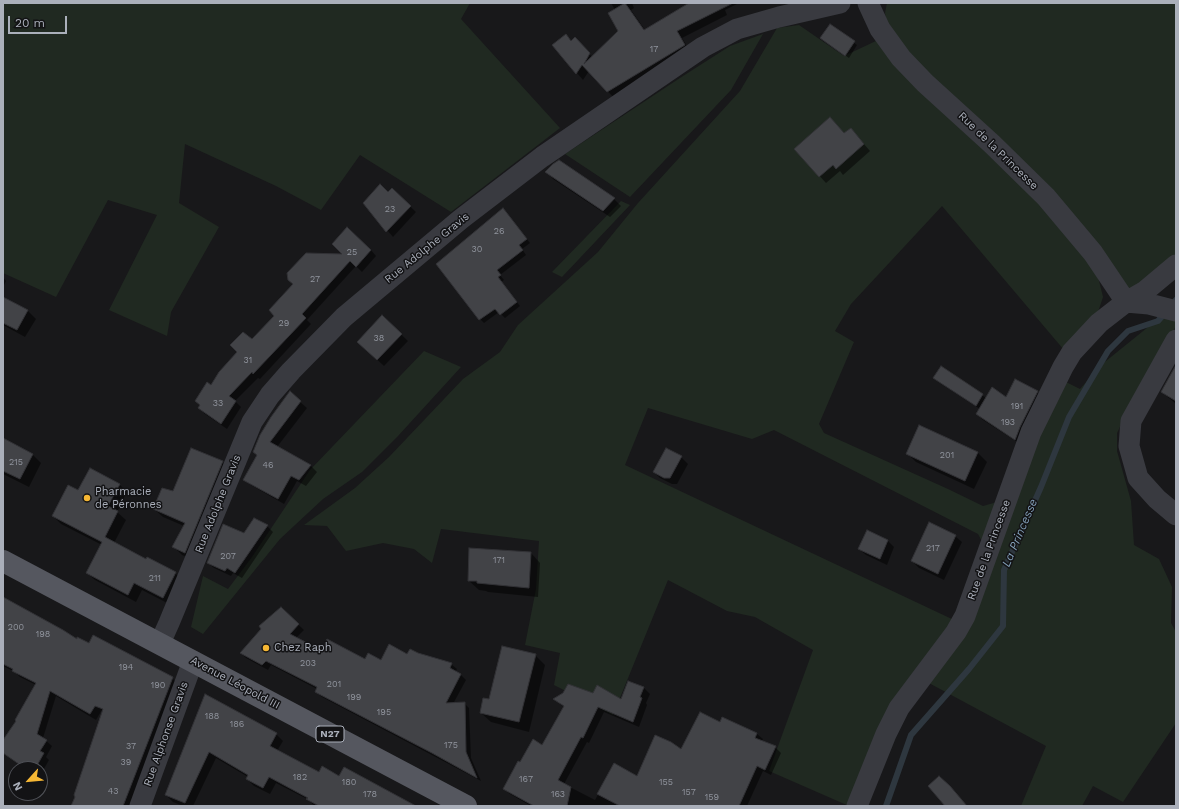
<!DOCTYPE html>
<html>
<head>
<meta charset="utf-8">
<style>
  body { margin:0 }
  #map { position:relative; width:1179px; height:809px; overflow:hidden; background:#18181a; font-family:"Work Sans",sans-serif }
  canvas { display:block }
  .frame { position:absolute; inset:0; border:4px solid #aaafba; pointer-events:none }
  .north { position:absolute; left:8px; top:761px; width:40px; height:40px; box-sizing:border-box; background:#131315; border:1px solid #4f5157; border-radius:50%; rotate:243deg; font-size:11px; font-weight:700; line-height:16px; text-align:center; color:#aaafba }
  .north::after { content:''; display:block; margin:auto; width:14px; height:18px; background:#f6b734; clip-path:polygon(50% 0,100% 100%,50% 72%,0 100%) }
  .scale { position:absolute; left:8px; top:16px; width:59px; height:18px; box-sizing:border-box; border:2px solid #aaafba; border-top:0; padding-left:5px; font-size:12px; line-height:14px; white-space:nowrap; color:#aaafba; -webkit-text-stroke:3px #131315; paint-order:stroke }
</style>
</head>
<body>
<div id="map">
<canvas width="1179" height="809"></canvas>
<div class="frame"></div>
<div class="north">N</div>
<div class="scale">20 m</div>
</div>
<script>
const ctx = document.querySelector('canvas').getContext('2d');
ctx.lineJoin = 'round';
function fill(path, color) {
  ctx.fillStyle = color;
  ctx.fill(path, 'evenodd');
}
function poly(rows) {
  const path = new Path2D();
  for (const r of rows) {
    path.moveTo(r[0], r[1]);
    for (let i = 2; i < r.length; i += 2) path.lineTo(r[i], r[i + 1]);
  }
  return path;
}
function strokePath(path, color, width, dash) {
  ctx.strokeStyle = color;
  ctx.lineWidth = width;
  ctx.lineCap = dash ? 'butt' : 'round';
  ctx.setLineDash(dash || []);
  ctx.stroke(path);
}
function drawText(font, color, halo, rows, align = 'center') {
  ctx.font = font + ' "Work Sans",sans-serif';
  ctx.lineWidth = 3;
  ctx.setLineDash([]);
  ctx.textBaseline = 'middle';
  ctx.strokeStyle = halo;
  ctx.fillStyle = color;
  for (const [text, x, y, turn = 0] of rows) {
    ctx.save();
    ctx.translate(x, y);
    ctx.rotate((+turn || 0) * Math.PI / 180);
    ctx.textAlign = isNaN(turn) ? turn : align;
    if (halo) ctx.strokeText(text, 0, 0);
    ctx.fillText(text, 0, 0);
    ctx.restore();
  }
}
fill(poly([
  [3,3,470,3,461,19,560,128,451,212,360,155,321,210,276,186,185,144,179,203,219,227,171,312,167,336,109,310,157,215,108,200,56,297,3,273],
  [887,3,1176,3,1176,258,1132,294,947,97,887,29,885,13],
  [799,25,844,56,878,40,1000,158,1096,269,1103,297,1098,312,1064,350,942,206,851,304,835,331,854,342,819,424,824,433,948,489,983,506,997,502,983,543,978,534,774,430,752,439,648,408,625,465,954,620,849,806,769,771,813,650,755,617,727,611,668,580,613,715,554,685,560,653,525,645,536,589,539,541,441,529,432,563,414,549,383,543,346,551,327,526,304,525,355,488,389,457,463,379,500,352,518,325,598,252,638,203,740,91,777,28],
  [763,34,731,90,630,197,565,154,683,76,730,46],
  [621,201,630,205,562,277,552,272],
  [1168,317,1175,321,1176,326,1132,403,1117,433,1117,451,1131,501,1134,545,1159,559,1172,587,1171,623,1176,632,1176,723,1123,802,1093,786,1082,806,1021,806,1046,746,927,682,1004,522,1062,380,1080,389,1101,365,1158,319],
  [424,351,461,367,398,436,362,472,323,499,280,539,203,634,191,627,203,576,228,589,252,557,310,470]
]), '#202921');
fill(poly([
  [611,3,632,3,634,8,631,10,645,30,689,4,688,3,739,3,725,10,727,15,682,38,690,51,614,98,589,71,583,80,553,45,566,35,572,41,581,44,592,57,619,32,615,10],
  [831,26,857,45,849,58,825,41],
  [844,134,857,136,870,151,843,175,840,171,826,183,795,149],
  [559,161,614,199,621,206,610,217,553,179,547,172],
  [392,189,416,212,393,237,364,203,388,193],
  [507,214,530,243,522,249,526,255,500,275,504,280,501,282,520,306,505,318,499,312,484,323,480,319],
  [371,250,376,256,362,272,356,266,307,320,311,324,260,379,258,378,235,401,241,407,227,429,205,414,199,408,211,387,252,341,344,255],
  [3,277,6,281,3,287],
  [3,298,28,311,36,319,25,337,3,325],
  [382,316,408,341,384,366,358,342],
  [941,367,986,398,1007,398,1037,392,1044,398,1022,445,983,420,977,414,980,409,937,381,934,378],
  [1176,367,1176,404,1162,392],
  [290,393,307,408,277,447,311,466,317,472,306,486,297,481,284,504,251,485,245,479],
  [920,426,978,453,987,462,974,489,916,462,907,453],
  [3,439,33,455,41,463,29,487,3,474],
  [666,449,681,457,688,464,677,484,672,484,660,478,654,472],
  [222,462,231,470,194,560,182,555,174,547,184,526,163,517,154,509,173,493],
  [119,484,127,492,117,512,126,520,114,543,146,560,175,573,183,581,171,605,142,590,136,602,95,580,87,573,102,545,61,524,53,516,79,492],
  [267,526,273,532,242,578,233,573,231,576,214,568,208,563,245,535],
  [955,536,962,542,944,580,919,568,912,561],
  [888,541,894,547,887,565,866,555,859,549],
  [531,553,540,563,538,597,488,592,486,591,479,590,469,581],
  [3,598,77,641,172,678,178,684,131,806,72,806,76,797,103,708,96,720,56,696,43,738,52,746,46,757,49,760,40,776,40,769,25,769,3,753,3,742,17,721,36,685,20,677,15,672,3,666],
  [281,608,304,630,296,638,321,651,366,660,382,661,418,654,451,664,457,669,455,672,461,675,466,680,453,704,464,703,469,708,471,758,481,781,322,697,316,692,317,689,271,665,268,670,246,658,241,653],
  [535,655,545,665,529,732,491,722,481,713,490,700],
  [628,682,644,688,650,694,646,703,647,705,639,727,604,712,589,743,587,742,564,784,595,800,614,765,637,778,682,750,721,723,723,719,757,734,763,739,762,741,775,747,781,753,771,775,763,771,747,806,531,806,510,794,504,789,520,763,542,746,564,707,554,699,593,694,621,700],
  [205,696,276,734,283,741,277,751,319,773,340,777,415,806,314,806,309,800,276,783,270,794,254,786,247,779,248,777,216,758,193,806,183,806,173,802,166,795]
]), '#0007');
strokePath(poly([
  [886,806,911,735,969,669,1003,626,1004,570,1041,487,1069,417,1108,351,1128,331,1158,321,1176,300]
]), '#2e373f', 6);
const building = poly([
  [625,3,644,30,689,3,733,3,677,31,685,45,607,92,582,65,576,74,552,45,566,34,571,41,575,37,590,53,584,64,618,31,608,13,625,3],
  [830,24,855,41,845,56,820,38,830,24],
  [830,117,844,133,851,128,864,144,836,169,833,165,819,177,794,149,830,117],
  [559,160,615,198,603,211,545,172,553,164,559,160],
  [380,184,388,192,392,188,411,206,386,232,363,203,380,184],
  [503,208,527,239,519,245,523,250,497,270,501,275,498,277,517,302,500,315,495,309,479,320,436,264,503,208],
  [347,227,371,250,356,267,350,261,302,314,306,318,253,374,252,372,229,396,236,401,221,424,198,408,200,405,195,401,207,382,211,385,219,372,237,352,230,345,243,332,252,339,274,316,269,310,293,284,288,280,287,273,306,253,342,254,332,244,347,227],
  [3,297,28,310,17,330,3,323,3,297],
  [382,315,402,334,377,360,357,342,382,315],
  [1176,365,1176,401,1161,392,1176,365],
  [941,366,983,394,976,406,933,378,941,366],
  [1015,379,1038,391,1020,427,1015,440,976,414,992,387,1006,397,1015,379],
  [290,391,301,401,270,442,311,465,299,480,291,476,278,499,243,480,257,455,253,452,260,435,271,417,290,391],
  [919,425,978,452,965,481,906,454,919,425],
  [3,438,33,454,20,479,3,471,3,438],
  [191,448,223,461,185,553,172,547,185,523,153,509,162,488,173,491,191,448],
  [666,448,682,456,670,478,664,478,653,472,666,448],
  [90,468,120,484,108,506,118,511,105,537,146,559,147,557,176,572,163,598,134,583,128,595,86,573,102,542,52,516,68,485,78,490,90,468],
  [254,518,268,525,235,573,227,568,225,571,207,563,223,524,244,533,254,518],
  [929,522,956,535,938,574,911,561,929,522],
  [867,530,888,540,880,559,858,549,867,530],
  [469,548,531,552,529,588,477,583,477,581,468,581,469,548],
  [3,597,63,630,77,639,77,637,89,643,93,635,173,677,123,806,71,806,75,797,74,795,103,709,95,706,90,714,50,691,37,734,47,740,40,751,44,753,35,769,26,769,3,753,3,740,16,721,15,720,36,683,12,671,13,669,3,664,3,597],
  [281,607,299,624,290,634,321,650,327,639,365,659,368,653,381,660,389,644,407,654,410,649,418,653,452,663,450,668,461,674,446,703,465,702,466,752,477,778,432,753,315,692,317,687,266,661,262,665,240,653,261,629,259,626,281,607],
  [502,646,536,654,519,722,480,713,483,698,489,699,502,646],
  [628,681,644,687,640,697,642,698,633,722,598,707,583,738,581,737,558,780,571,787,567,806,534,806,503,789,518,761,520,762,533,739,542,745,564,706,553,699,563,693,568,684,593,693,597,685,621,699,628,681],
  [205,694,277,733,270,746,319,772,322,766,339,776,344,767,416,806,319,806,306,799,308,798,269,777,263,788,246,779,248,775,209,752,185,803,165,795,205,694],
  [700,712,720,722,722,717,757,733,755,738,776,746,765,770,757,766,739,806,620,806,597,794,614,763,637,776,655,735,671,742,681,749,700,712],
  [939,776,950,786,967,806,945,806,928,786,939,776]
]);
fill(building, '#424347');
strokePath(building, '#323236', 1);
strokePath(poly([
  [1126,302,1145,291,1176,265],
  [1126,302,1149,304,1176,311],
  [1176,340,1131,421,1129,446,1138,478,1157,499,1176,515],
  [160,643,169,623,252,422,270,395,291,371,344,317,461,219,542,157,703,47,737,29,779,17,840,3],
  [140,806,193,661],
  [857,806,886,734,899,708,956,632,965,616,1031,432,1063,367,1072,352,1099,323,1126,302,1093,253,1046,197,992,144,925,83,901,58,880,29,868,3]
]), '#393a40', 21);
strokePath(poly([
  [3,561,466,806]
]), '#55575f', 22);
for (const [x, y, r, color] of [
  [87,498,4,"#f6b734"],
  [266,648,4,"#f6b734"]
]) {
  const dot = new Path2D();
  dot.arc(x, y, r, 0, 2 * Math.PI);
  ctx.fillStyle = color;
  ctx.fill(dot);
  strokePath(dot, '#131315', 1.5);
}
drawText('9px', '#90949d', null, [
  ["17",654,49],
  ["23",390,209],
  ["26",499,231],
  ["30",477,249],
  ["25",352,252],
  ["27",315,279],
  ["29",284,323],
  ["38",379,338],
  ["31",248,360],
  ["33",218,403],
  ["191",1017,406],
  ["193",1008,422],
  ["201",947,455],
  ["215",16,462],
  ["46",268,465],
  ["217",933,548],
  ["207",228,556],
  ["171",499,560],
  ["211",155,578],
  ["200",16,627],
  ["198",43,634],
  ["203",308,663],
  ["194",126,667],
  ["201",334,684],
  ["190",158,685],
  ["199",354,697],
  ["195",384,712],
  ["188",212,716],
  ["186",237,724],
  ["175",451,745],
  ["37",131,746],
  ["39",126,762],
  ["182",300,777],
  ["167",526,779],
  ["180",349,782],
  ["155",666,782],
  ["43",113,791],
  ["157",689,792],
  ["178",370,794],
  ["163",558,794],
  ["159",712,797]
]);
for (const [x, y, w] of [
  [330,734,28]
]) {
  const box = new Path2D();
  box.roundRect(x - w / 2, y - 8, w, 16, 3);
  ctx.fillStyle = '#131315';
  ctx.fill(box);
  strokePath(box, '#aaafba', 1);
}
drawText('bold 10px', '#aaafba', null, [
  ["N27",330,734]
]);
drawText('11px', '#aaafba', '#131315', [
  ["Rue de la Princesse",998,151,44],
  ["Rue Adolphe Gravis",427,248,-39],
  ["Rue Adolphe Gravis",218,504,-68],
  ["Rue de la Princesse",989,550,-70],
  ["Avenue Léopold III",235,683,28],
  ["Rue Alphonse Gravis",166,734,-70]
]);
drawText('11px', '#aaafba', '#131315', [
  ["Pharmacie",95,492],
  ["de Péronnes",95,505],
  ["Chez Raph",274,648]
], 'left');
drawText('italic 12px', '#819db6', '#131315', [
  ["La Princesse",1020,533,-67]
]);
</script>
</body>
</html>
